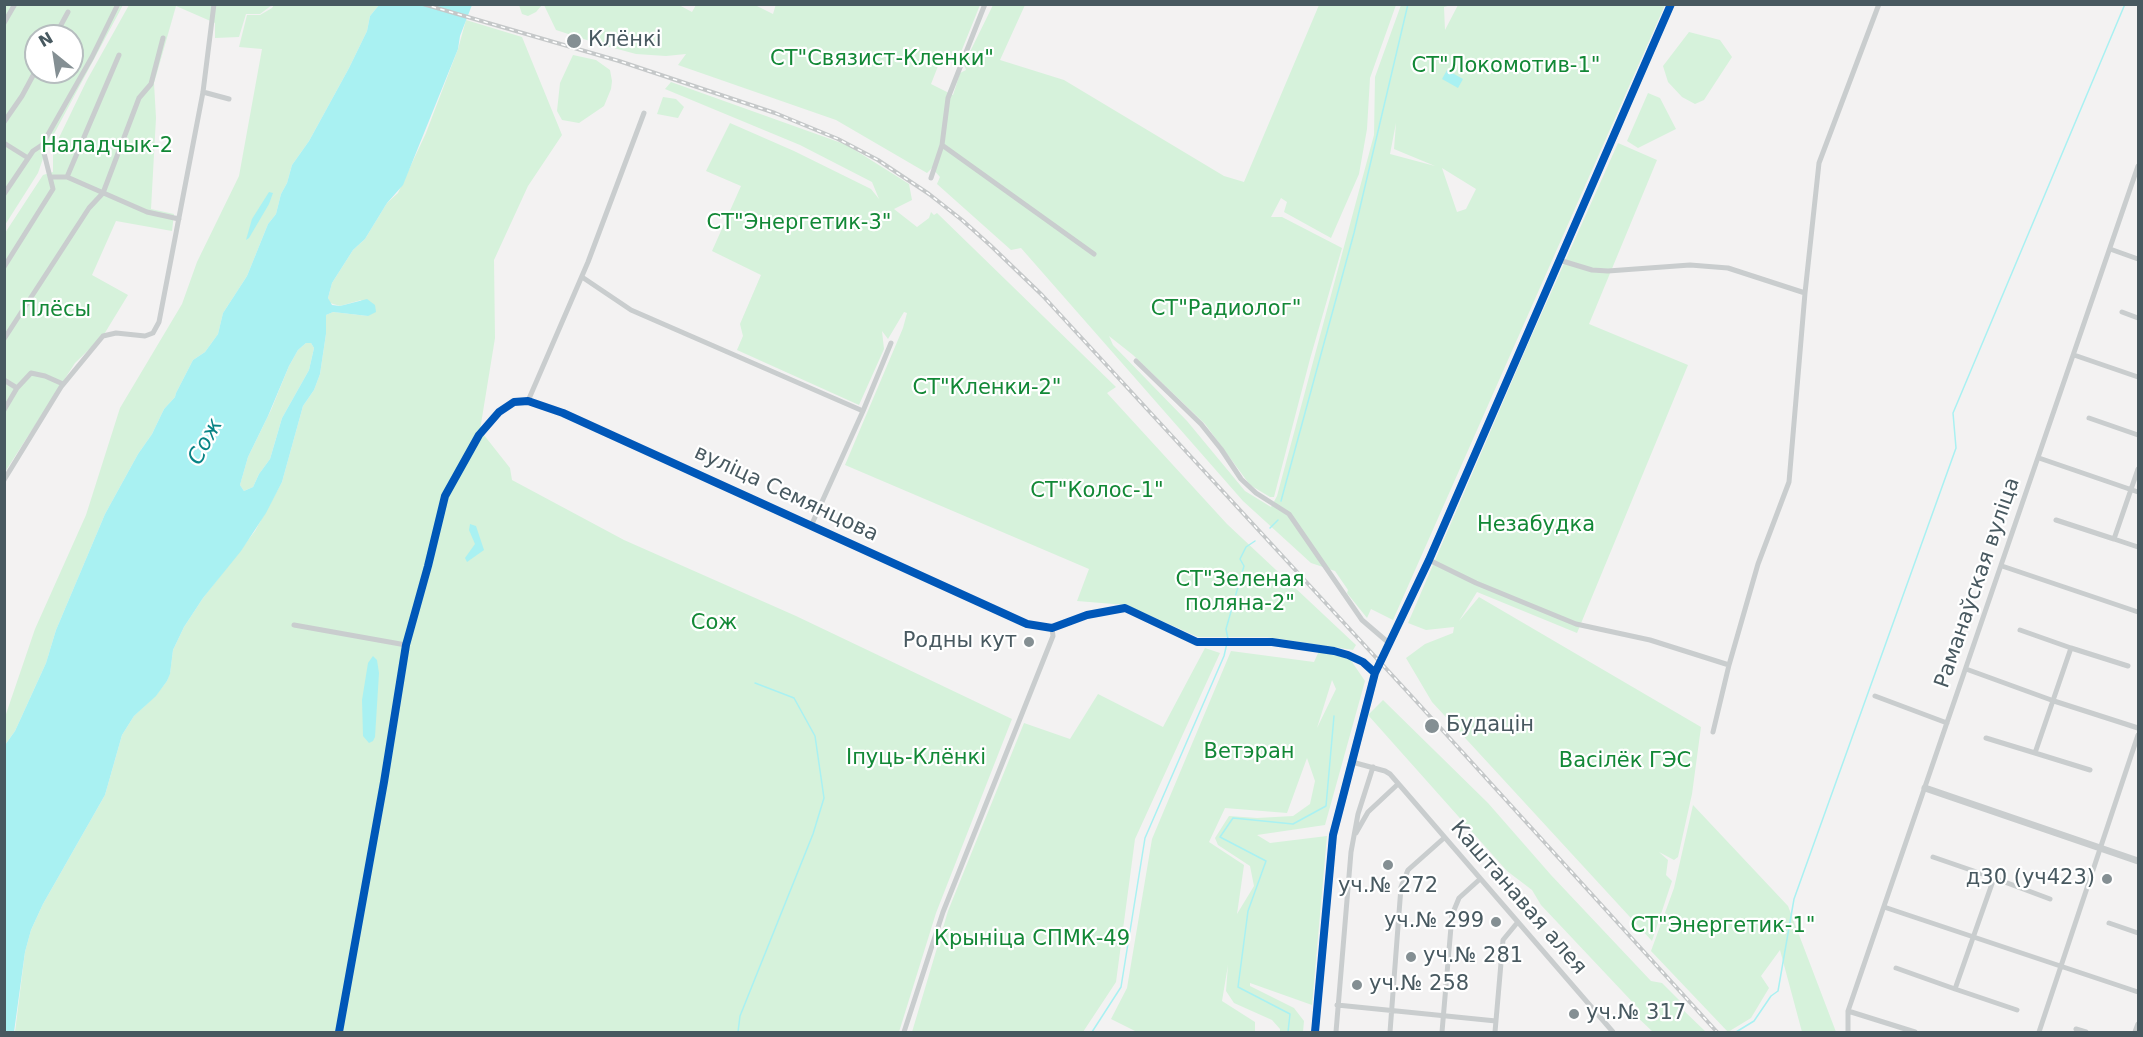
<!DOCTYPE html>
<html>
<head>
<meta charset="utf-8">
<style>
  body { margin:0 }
  #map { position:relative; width:2143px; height:1037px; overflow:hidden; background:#f3f2f2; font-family:"DejaVu Sans",sans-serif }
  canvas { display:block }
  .frame { position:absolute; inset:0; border:6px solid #485960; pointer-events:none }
  .north { position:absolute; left:24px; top:24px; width:60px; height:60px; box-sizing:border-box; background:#fff; border:2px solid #b6bdbf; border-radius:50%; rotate:330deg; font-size:16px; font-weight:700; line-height:24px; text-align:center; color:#485960 }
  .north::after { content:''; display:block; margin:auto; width:21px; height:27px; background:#848f93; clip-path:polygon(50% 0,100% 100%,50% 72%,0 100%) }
</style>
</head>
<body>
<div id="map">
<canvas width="2143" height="1037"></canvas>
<div class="frame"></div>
<div class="north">N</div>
</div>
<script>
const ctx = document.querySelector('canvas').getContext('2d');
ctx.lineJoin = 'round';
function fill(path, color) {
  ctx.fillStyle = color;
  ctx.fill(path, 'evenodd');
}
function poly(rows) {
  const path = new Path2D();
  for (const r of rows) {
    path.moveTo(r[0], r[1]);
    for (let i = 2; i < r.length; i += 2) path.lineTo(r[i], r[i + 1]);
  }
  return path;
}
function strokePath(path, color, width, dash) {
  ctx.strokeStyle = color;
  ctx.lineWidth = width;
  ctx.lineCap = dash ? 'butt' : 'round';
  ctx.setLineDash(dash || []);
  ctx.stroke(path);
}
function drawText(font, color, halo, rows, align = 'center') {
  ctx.font = font + ' "DejaVu Sans",sans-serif';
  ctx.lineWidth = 4.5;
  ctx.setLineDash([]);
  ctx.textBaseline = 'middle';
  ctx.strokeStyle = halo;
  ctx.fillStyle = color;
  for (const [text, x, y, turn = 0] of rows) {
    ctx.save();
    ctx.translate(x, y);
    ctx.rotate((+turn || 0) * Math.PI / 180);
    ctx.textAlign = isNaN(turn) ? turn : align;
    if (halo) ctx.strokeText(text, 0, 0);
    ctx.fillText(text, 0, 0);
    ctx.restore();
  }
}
fill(poly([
  [753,4,773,14,776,4,980,5,957,62,942,56,931,84,953,95,960,73,966,70,964,64,993,5,1025,5,1000,60,1064,80,1224,176,1244,182,1319,5,1396,5,1370,78,1367,129,1359,174,1331,238,1284,212,1287,202,1281,198,1271,217,1282,217,1342,248,1310,359,1274,497,1270,497,1250,485,1205,424,1133,355,1109,336,1113,345,1187,421,1245,491,1271,507,1277,496,1374,135,1375,77,1401,5,1451,5,1444,7,1445,30,1458,5,1665,5,1393,620,1371,609,1367,618,1347,593,1348,590,1335,571,1311,563,1243,501,1021,248,1011,250,937,184,940,177,932,168,927,173,836,120,678,65,686,54,666,56,636,54,599,44,556,30,544,5,679,5,692,12,696,5],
  [1396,123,1394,149,1435,166,1390,154],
  [1442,168,1476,189,1466,209,1457,212],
  [5,5,123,5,47,147,38,173,5,225],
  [36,36,72,36,72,72,36,72],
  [129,5,272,5,260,14,246,14,239,37,215,38,215,23,176,6,154,83,156,118,151,209,174,214,172,231,116,221,92,275,128,295,103,336,75,363,5,472,5,233,43,175,53,172,53,150,87,80],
  [274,5,379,5,370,16,367,31,349,68,309,141,292,165,287,183,281,194,276,214,268,224,247,276,223,313,218,334,205,352,193,360,176,393,175,397,164,409,152,434,138,454,105,514,56,630,46,663,15,731,5,745,5,717,35,629,86,515,120,408,182,304,197,262,239,176,262,49,239,47,247,15,260,15,272,8],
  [519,5,519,4,542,5,536,12,528,16,522,14],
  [466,20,522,37,562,135,528,186,494,260,495,338,480,430,510,468,512,480,624,540,796,616,1012,719,936,913,899,1032,15,1032,25,952,31,930,43,904,105,795,122,735,134,716,156,695,167,681,170,673,173,650,184,627,203,598,255,531,282,482,303,406,314,390,320,374,326,334,326,315,333,312,368,316,361,300,340,306,330,303,328,298,332,283,353,250,365,239,387,203,398,193,426,133,458,49],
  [1689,32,1720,40,1732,57,1704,100,1695,104,1682,97,1668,82,1663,66],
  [573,55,596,60,610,70,612,81,611,89,604,106,579,123,562,120,557,111,560,83],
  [671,82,847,145,909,184,912,200,894,209,917,227,929,218,931,212,934,215,937,213,1116,387,1107,393,1227,524,1356,645,1353,650,1267,637,1198,637,1126,605,1077,601,1089,569,845,465,903,328,907,313,904,312,888,339,882,331,884,349,859,405,737,350,743,336,740,324,761,275,712,251,741,186,706,171,730,123,794,151,871,189,879,199,872,182,800,145,665,89],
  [1648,93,1660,98,1676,129,1638,148,1627,141],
  [663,97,676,99,684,107,678,118,657,114],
  [1618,143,1657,160,1589,324,1688,365,1577,633,1477,592,1459,621,1479,597,1701,727,1692,794,1678,857,1674,860,1659,852,1668,860,1666,875,1672,881,1652,941,1432,702,1406,658,1425,644,1453,633,1454,627,1426,630,1408,623,1528,344],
  [306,343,311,343,314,348,309,370,282,418,270,459,259,474,253,487,244,491,240,485,248,457,271,410,289,366,298,350],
  [1205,648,1220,653,1135,839,1116,982,1083,1032,912,1032,948,911,1024,723,1070,739,1098,694,1163,727],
  [1231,651,1314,662,1319,651,1350,659,1365,681,1325,825,1257,835,1270,843,1327,836,1312,1005,1250,983,1250,986,1294,1008,1304,1021,1303,1032,1280,1032,1280,1029,1272,1020,1234,1003,1226,991,1228,965,1222,1001,1255,1022,1255,1032,1137,1032,1111,1019,1127,988,1152,839],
  [1332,680,1336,689,1317,728],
  [1307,758,1315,781,1310,804,1293,816,1257,818,1229,816,1215,838,1218,845,1250,866,1254,886,1237,914,1244,865,1209,842,1225,808,1287,813],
  [1383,700,1488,803,1551,875,1651,981,1662,983,1682,1003,1680,1007,1706,1032,1653,1032,1634,1014,1639,1009,1541,905,1532,890,1507,871,1368,715],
  [1693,805,1788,906,1836,1032,1802,1032,1780,950,1761,976,1769,988,1751,1018,1728,1032,1651,951,1674,888]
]), '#d6f2db');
fill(poly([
  [379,5,472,5,460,36,458,49,403,185,387,203,365,239,353,250,332,283,328,298,332,305,340,306,367,299,375,305,376,312,368,316,333,312,326,315,326,334,320,374,314,390,303,406,282,482,266,513,241,551,203,598,184,627,173,650,170,674,167,681,156,696,134,716,122,735,105,795,43,904,31,930,25,952,14,1032,5,1032,5,745,15,731,46,663,56,630,105,514,138,454,152,434,164,409,175,397,176,393,193,360,205,352,218,334,223,313,247,276,268,224,276,214,281,194,287,183,292,165,309,141,349,68,367,31,370,16],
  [306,343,311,343,314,348,309,370,282,418,270,459,259,474,253,487,244,491,240,485,248,457,268,416,289,366,298,350],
  [1447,70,1463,79,1458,88,1442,79],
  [269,192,273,193,269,204,249,238,246,240,252,219],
  [470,524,476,526,484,550,467,562,465,558,475,544,469,530],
  [373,656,377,660,379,673,375,737,373,741,369,743,363,736,362,700,368,663]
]), '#a9f1f2');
strokePath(poly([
  [1281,501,1354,233,1408,4],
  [1270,528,1278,520],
  [1228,639,1226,629,1244,566,1240,559,1246,547,1255,541],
  [738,1032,740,1016,813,834,824,798,815,736,794,698,755,683],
  [1092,1032,1121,987,1145,838,1224,656,1227,643],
  [1288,1032,1290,1014,1238,987,1248,911,1266,861,1220,837,1233,818,1293,824,1326,806,1334,716],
  [1736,1032,1754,1021,1771,996,1778,991,1794,899,1956,448,1953,413,2125,4]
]), '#a9f1f2', 1.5);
strokePath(poly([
  [4,23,15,4],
  [55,36,68,12],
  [203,92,229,99],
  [4,122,22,96,36,70],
  [4,143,28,158],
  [942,145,1094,254],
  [51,177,67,177,147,212,179,219],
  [67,177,119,55],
  [931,178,942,145,948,98,985,4],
  [4,194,33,151,42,145,92,57,118,4],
  [2110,249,2138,259],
  [1559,260,1592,270,1608,271,1690,265,1728,268,1805,293],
  [4,267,53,189,42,145],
  [582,277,631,310,863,411],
  [2122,312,2138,318],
  [4,339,89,208,103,193,139,98,151,84,163,38],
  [2074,355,2138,377],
  [1136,361,1201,424,1221,449,1241,479,1256,493,1289,514,1362,620,1390,644],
  [4,380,17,388],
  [528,401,588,262,644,113],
  [4,410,17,388,31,373,45,376,63,384],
  [2089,418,2138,435],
  [2039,458,2138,492],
  [4,480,61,387,103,336,116,333,145,336,153,333,159,322,203,92,214,4],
  [2056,520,2114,539,2138,469],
  [811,526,863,411,891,343],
  [2114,539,2138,547],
  [1429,560,1476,583,1576,624,1650,640,1729,665],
  [2002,566,2138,612],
  [294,625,406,645],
  [2071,648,2128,666],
  [1966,669,2054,701,2138,728],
  [1875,696,1947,723],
  [1713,732,1729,665,1758,564,1789,482,1805,293,1819,163,1879,4],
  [1986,738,2035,753,2071,648,2020,630],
  [2035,753,2090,770],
  [1352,762,1385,771,1390,774,1613,1032],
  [1356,833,1368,812,1398,784],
  [1994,878,2050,899],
  [1884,907,2138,992],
  [2109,923,2138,933],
  [1896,968,1955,989,1994,878,1933,857],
  [1955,989,2017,1010],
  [1337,1005,1496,1021],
  [1848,1011,1915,1032],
  [2076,1029,2086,1032],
  [339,1032,384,782,406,645,428,566,445,496,479,435,499,412,514,402,528,401,563,413,1027,624,1052,628,1087,615,1125,608,1197,642,1272,642,1334,651,1348,655,1363,662,1375,673],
  [904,1032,943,912,1053,636,1052,628],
  [1336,1032,1351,852,1358,814,1373,767],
  [1390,1032,1401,887,1408,870,1444,838],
  [1442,1032,1452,915,1459,898,1480,879],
  [1495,1032,1503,940,1517,923],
  [1848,1032,1848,1011,2138,166],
  [2039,1032,2138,735],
  [2135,1032,2138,1024]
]), '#c9cdce', 5);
strokePath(poly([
  [1925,788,2138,861],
  [1315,1032,1333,835,1375,673,1429,560,1671,4]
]), '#c9cdce', 7);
const rail = poly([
  [423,4,619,61,775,113,838,139,878,160,929,194,962,220,990,245,1042,295,1415,700,1717,1032]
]);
strokePath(rail, '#c5c8c9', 4);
strokePath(rail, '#fff', 1.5, [4.5]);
strokePath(poly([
  [339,1032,384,782,406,645,428,566,445,496,479,435,499,412,514,402,528,401,563,413,1027,624,1052,628,1087,615,1125,608,1197,642,1272,642,1334,651,1348,655,1363,662,1375,673],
  [1315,1032,1333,835,1375,673,1429,560,1671,4]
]), '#0057b8', 8);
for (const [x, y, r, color] of [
  [574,41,8,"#848f93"],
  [1029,642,6,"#848f93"],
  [1432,726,8,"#848f93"],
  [1388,865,6,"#848f93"],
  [2107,879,6,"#848f93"],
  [1496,922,6,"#848f93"],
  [1411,957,6,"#848f93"],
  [1357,985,6,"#848f93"],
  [1574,1014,6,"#848f93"]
]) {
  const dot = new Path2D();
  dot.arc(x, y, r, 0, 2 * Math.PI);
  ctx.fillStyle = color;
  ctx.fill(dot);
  strokePath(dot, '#fff', 2);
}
drawText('21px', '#485960', '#fff', [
  ["Клёнкі",588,41],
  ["Родны кут",1017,642,"right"],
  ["Будацін",1446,726],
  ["д30 (уч423)",2095,879,"right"],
  ["уч.№ 272",1388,887,"center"],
  ["уч.№ 299",1484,922,"right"],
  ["уч.№ 281",1423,957],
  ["уч.№ 258",1369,985],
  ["уч.№ 317",1586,1014]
], 'left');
drawText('21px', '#128836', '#fff', [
  ["СТ\"Связист-Кленки\"",882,60],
  ["СТ\"Локомотив-1\"",1506,67],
  ["Наладчык-2",107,147],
  ["СТ\"Энергетик-3\"",799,224],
  ["СТ\"Радиолог\"",1226,310],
  ["Плёсы",56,311],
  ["СТ\"Кленки-2\"",987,389],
  ["СТ\"Колос-1\"",1097,492],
  ["Незабудка",1536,526],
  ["СТ\"Зеленая",1240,581],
  ["поляна-2\"",1240,605],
  ["Сож",714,624],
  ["Ветэран",1249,753],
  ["Іпуць-Клёнкі",916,759],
  ["Васілёк ГЭС",1625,762],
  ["СТ\"Энергетик-1\"",1723,927],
  ["Крыніца СПМК-49",1032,940]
]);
drawText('21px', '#485960', '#fff', [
  ["вуліца Семянцова",786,494,25],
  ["Раманаўская вуліца",1978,583,-71],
  ["Каштанавая алея",1518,898,49]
]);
drawText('italic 22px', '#088385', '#fff', [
  ["Сож",206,442,-62]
]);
</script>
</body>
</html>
